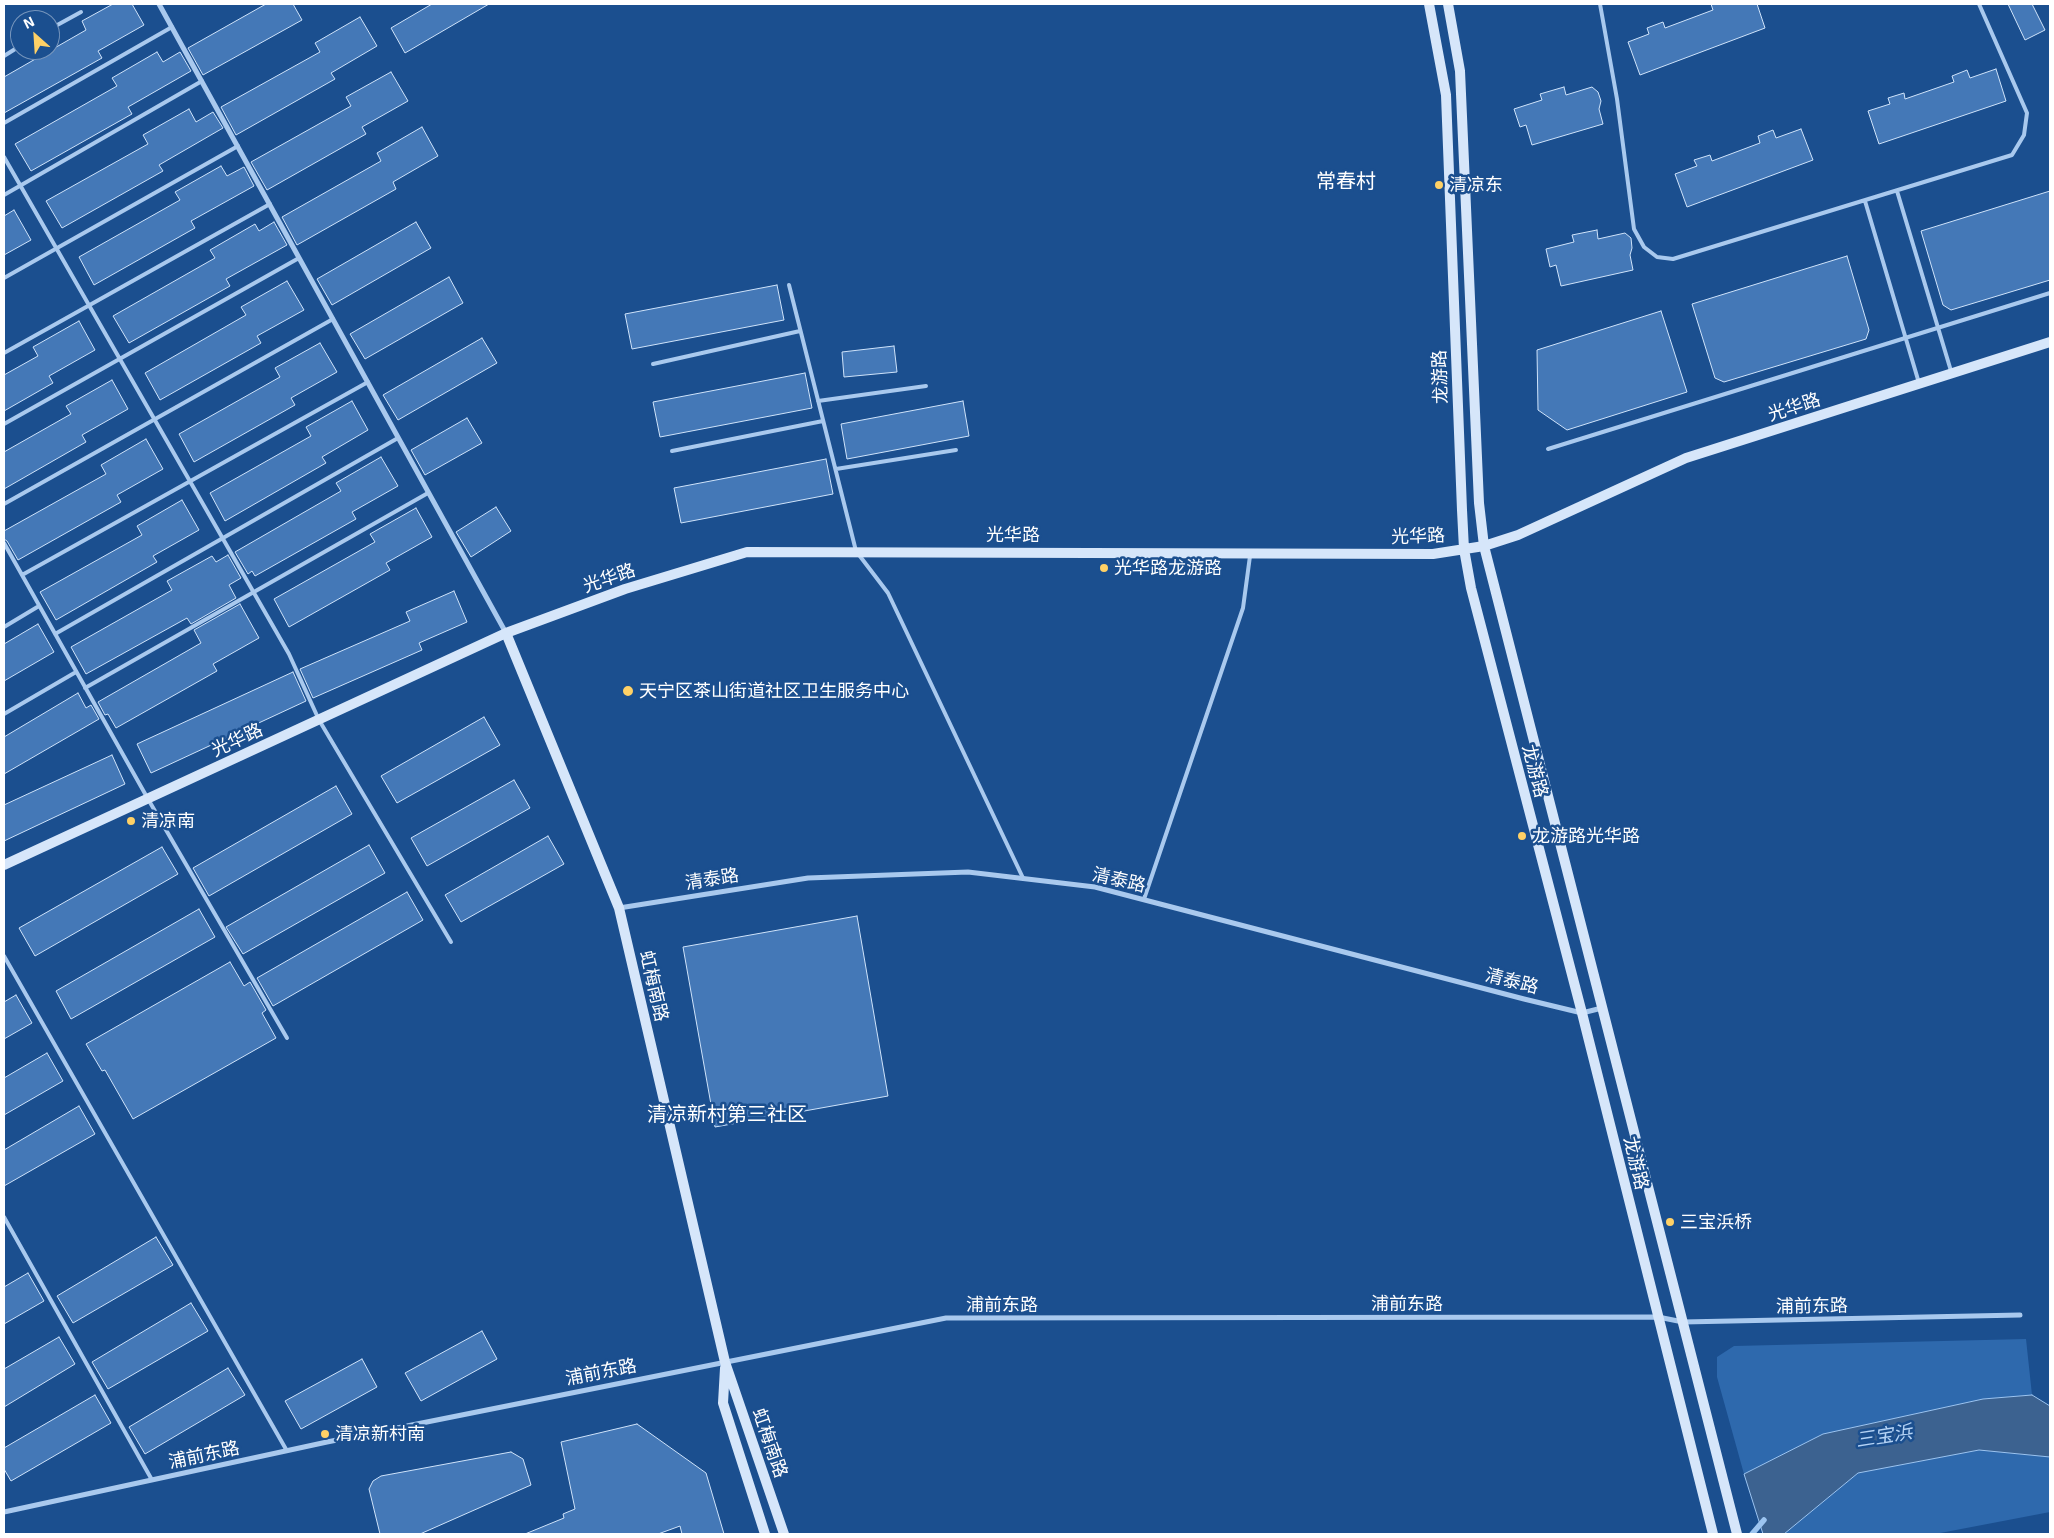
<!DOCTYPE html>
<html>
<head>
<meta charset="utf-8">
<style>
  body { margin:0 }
  #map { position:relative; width:2054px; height:1538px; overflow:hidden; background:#1b4f8f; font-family:"Exo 2",sans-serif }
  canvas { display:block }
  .frame { position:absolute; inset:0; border:5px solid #fff; pointer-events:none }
  .north { position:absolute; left:10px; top:10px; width:50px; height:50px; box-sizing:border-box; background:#1b4f8f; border:1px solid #7695bc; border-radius:50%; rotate:334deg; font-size:14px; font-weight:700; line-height:20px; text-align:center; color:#fff }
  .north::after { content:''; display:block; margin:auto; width:18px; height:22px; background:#ffd166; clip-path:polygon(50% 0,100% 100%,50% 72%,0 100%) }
</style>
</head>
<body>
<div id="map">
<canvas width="2054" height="1538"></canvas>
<div class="frame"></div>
<div class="north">N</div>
</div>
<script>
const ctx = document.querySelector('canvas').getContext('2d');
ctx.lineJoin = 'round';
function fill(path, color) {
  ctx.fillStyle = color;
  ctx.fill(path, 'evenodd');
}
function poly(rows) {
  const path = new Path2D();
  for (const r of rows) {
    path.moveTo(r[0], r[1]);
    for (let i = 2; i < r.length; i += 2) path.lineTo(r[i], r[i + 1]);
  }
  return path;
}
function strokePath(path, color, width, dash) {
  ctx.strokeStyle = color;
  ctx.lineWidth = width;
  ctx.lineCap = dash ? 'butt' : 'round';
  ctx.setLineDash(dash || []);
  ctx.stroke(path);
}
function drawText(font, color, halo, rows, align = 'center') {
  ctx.font = font + ' "Exo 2","Noto Sans SC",sans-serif';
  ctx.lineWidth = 5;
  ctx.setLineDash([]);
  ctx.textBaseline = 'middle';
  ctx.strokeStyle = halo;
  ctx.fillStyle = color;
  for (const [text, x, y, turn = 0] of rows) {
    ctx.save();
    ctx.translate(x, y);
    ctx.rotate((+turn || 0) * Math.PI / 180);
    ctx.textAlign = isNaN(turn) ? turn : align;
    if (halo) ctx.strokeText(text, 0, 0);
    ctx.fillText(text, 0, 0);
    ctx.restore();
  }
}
fill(poly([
  [2026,1339,2032,1395,1983,1399,1823,1434,1744,1474,1717,1377,1717,1357,1734,1346],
  [1979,1450,2050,1457,2050,1512,1935,1534,1784,1534,1858,1473]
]), '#2e69ad');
const water = poly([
  [2032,1395,2050,1406,2050,1457,1979,1450,1858,1473,1784,1534,1763,1534,1744,1474,1823,1434,1983,1399,2032,1395]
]);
fill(water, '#3c6290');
strokePath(water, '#9cc4f0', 1);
strokePath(poly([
  [1752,1534,1764,1520]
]), '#9cc4f0', 5.5);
const building = poly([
  [113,4,132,4,144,25,98,51,102,58,4,113,4,77,86,30,82,21,113,4],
  [266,4,293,4,302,20,203,75,188,48,266,4],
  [432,4,489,4,405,53,391,28,432,4],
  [1711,4,1757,4,1765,28,1640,75,1628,42,1649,34,1647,28,1663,22,1665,28,1713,10,1711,4],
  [2008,4,2032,4,2045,30,2025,40,2008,4],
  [360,17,377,46,331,73,335,79,236,135,221,107,320,52,315,43,360,17],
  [157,52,163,62,180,52,191,71,128,107,132,114,31,171,15,144,117,86,112,78,157,52],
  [1996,69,2006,101,1879,144,1868,111,1890,104,1888,98,1904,93,1905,99,1954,82,1952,76,1967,70,1970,78,1996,69],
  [391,72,408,101,362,127,366,134,267,190,251,162,351,106,346,97,391,72],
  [1564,87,1566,95,1592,87,1598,92,1601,101,1599,109,1603,124,1532,145,1526,125,1520,127,1514,109,1542,100,1540,94,1564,87],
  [189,109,196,122,213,112,223,128,159,165,163,171,62,228,46,201,148,144,143,135,189,109],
  [422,127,438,156,393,182,396,189,297,245,282,217,381,161,377,153,422,127],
  [1801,129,1813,160,1687,207,1675,174,1697,166,1694,160,1710,155,1712,161,1760,143,1758,136,1773,130,1776,138,1801,129],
  [221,166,227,176,244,167,254,186,191,221,195,228,94,285,79,257,180,200,175,192,221,166],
  [2050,191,2050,280,1951,310,1943,305,1921,231,2050,191],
  [14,210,31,240,4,255,4,216,14,210],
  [274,222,287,245,226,279,230,286,129,343,113,316,215,258,210,250,255,224,259,231,274,222],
  [416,222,431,248,332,305,317,279,416,222],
  [1597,230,1598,239,1625,233,1631,238,1632,248,1630,255,1633,270,1561,286,1556,265,1550,267,1546,249,1574,242,1572,235,1597,230],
  [1847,256,1869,330,1866,339,1724,382,1715,378,1692,304,1847,256],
  [449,277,463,303,365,359,350,334,449,277],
  [287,281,304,310,257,336,261,343,160,400,145,373,246,315,241,307,287,281],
  [777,285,784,320,632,349,625,314,777,285],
  [1661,311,1687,392,1567,430,1538,410,1537,350,1661,311],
  [79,321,95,350,49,376,53,383,4,411,4,375,38,356,33,347,79,321],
  [482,338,497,363,398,420,383,395,482,338],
  [320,343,337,372,291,398,295,405,194,462,179,434,280,377,275,368,320,343],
  [894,346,897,372,844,377,842,352,894,346],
  [805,373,812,408,660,437,653,402,805,373],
  [112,380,128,409,82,435,86,442,4,489,4,452,71,414,66,406,112,380],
  [352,401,368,430,322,457,326,463,225,521,210,493,311,436,306,427,352,401],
  [963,401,969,436,847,459,841,424,963,401],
  [467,418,482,443,425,475,411,450,467,418],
  [146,439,163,469,117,495,121,502,18,560,7,541,4,539,4,531,106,474,101,465,146,439],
  [381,457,398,486,352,512,356,519,255,576,252,571,248,574,235,552,341,491,336,483,381,457],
  [826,459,833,494,681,523,674,488,826,459],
  [182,500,199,530,153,556,157,562,56,620,40,592,142,535,137,526,182,500],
  [496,507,511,531,471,557,456,532,496,507],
  [416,508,432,537,386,563,390,570,289,627,274,599,375,542,370,534,416,508],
  [228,555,241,578,229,585,236,598,191,624,187,618,86,674,71,647,172,590,167,581,212,556,216,562,228,555],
  [454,591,467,622,419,643,422,650,313,698,300,669,410,621,406,612,454,591],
  [240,604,259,638,213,664,217,671,116,728,108,714,105,715,98,702,201,643,194,630,240,604],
  [38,624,54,652,4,681,4,644,38,624],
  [293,672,306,701,151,773,137,744,293,672],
  [78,693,86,708,91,705,99,719,4,774,4,737,78,693],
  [484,717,500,745,397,803,381,776,484,717],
  [112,755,125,784,4,841,4,805,112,755],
  [514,780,530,808,427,866,411,838,514,780],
  [336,786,352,814,209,896,193,868,336,786],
  [548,836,564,864,461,922,445,895,548,836],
  [369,845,385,873,243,954,226,927,369,845],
  [162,847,178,874,35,956,19,928,162,847],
  [407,892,423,920,273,1006,257,978,407,892],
  [199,909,215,937,71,1019,56,991,199,909],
  [857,916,888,1096,715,1127,683,947,857,916],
  [230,962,244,986,250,982,266,1010,262,1013,276,1038,133,1119,105,1070,102,1071,86,1044,230,962],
  [16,995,32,1023,4,1039,4,1002,16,995],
  [47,1053,63,1081,4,1115,4,1078,47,1053],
  [79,1106,95,1134,4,1186,4,1150,79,1106],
  [156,1237,173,1265,73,1323,57,1296,156,1237],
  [28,1273,44,1301,4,1324,4,1287,28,1273],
  [191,1303,208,1331,108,1389,92,1362,191,1303],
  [482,1331,497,1359,421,1401,405,1373,482,1331],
  [59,1337,75,1364,4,1407,4,1369,59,1337],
  [362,1359,377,1387,301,1429,285,1401,362,1359],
  [228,1368,245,1395,145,1454,129,1427,228,1368],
  [95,1395,111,1423,11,1481,4,1469,4,1448,95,1395],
  [637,1424,706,1473,724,1534,682,1534,680,1526,658,1534,525,1534,564,1518,563,1514,575,1509,561,1442,637,1424],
  [511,1452,523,1459,531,1485,420,1534,380,1534,369,1489,373,1481,381,1476,511,1452]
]);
fill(building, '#4478b7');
strokePath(building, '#cfe3fa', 1);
strokePath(poly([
  [1600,4,1617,99,1634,229,1644,247,1657,257,1673,259,2012,155,2024,135,2027,113,1979,4],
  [50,29,81,12],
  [4,56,20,46],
  [4,123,172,27],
  [4,157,289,654,319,720,451,942],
  [1897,191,1951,371],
  [4,195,202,81],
  [1865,201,1919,383],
  [4,278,238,146],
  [789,285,856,551,888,593,1023,878],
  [4,353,270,204],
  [653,364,800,331],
  [818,401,926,386],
  [4,424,299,258],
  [1548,449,2050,293],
  [672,451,823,421],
  [836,469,956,450],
  [4,504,333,319],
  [4,543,148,799,287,1038],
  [22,575,368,382],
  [4,627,39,606],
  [55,634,398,438],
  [85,688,428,493],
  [4,714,76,672],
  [1144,899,1243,608,1250,556],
  [4,956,287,1451],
  [4,1217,152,1480]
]), '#a9c9ee', 4);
strokePath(poly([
  [159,4,506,633],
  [619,908,808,878,968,872,1095,887,1524,999,1582,1013,1602,1008],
  [4,1512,327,1442,946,1318,1658,1317,1683,1322,2020,1315]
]), '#a9c9ee', 5);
strokePath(poly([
  [1429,4,1446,95,1462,510,1464,549,1471,588,1582,1013,1713,1534],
  [1448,4,1460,71,1479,503,1484,546,1737,1534],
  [506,633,619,908,725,1362,784,1534],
  [4,865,506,633,625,589,747,552,1433,554,1484,546,1518,535,1686,458,2050,342],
  [725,1368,723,1403,765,1534]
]), '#d6e6fa', 10);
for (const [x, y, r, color] of [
  [1439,185,5,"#ffd166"],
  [1104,568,5,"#ffd166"],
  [628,691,6,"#ffd166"],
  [131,821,5,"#ffd166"],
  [1522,836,5,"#ffd166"],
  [1670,1222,5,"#ffd166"],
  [325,1434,5,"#ffd166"]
]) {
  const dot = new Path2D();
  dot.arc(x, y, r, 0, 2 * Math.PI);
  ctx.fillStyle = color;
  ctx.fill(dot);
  strokePath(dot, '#1b4f8f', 2);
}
drawText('18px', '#fff', '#1b4f8f', [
  ["清凉东",1449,185],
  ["光华路龙游路",1114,568],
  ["天宁区茶山街道社区卫生服务中心",639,691],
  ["清凉南",141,821],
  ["龙游路光华路",1532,836],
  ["三宝浜桥",1680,1222],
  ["清凉新村南",335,1434]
], 'left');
drawText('18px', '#fff', '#1b4f8f', [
  ["龙游路",1440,377,-92],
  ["光华路",1794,407,-18],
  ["光华路",1013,535],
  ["光华路",1418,536,-2],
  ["光华路",609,578,-19],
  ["光华路",237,740,-25],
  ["龙游路",1535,771,75],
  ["清泰路",712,879,-9],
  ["清泰路",1119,880,13],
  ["清泰路",1512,981,14],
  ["虹梅南路",654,986,77],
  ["龙游路",1636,1163,76],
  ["浦前东路",1407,1304],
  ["浦前东路",1002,1305],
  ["浦前东路",1812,1306,-1],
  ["浦前东路",601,1372,-11],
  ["虹梅南路",770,1443,71],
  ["浦前东路",204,1455,-12]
]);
drawText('italic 19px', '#b5d3f5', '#1b4f8f', [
  ["三宝浜",1884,1436,-9]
]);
drawText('20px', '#fff', '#1b4f8f', [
  ["常春村",1346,181],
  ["清凉新村第三社区",727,1114]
]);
</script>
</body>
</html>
